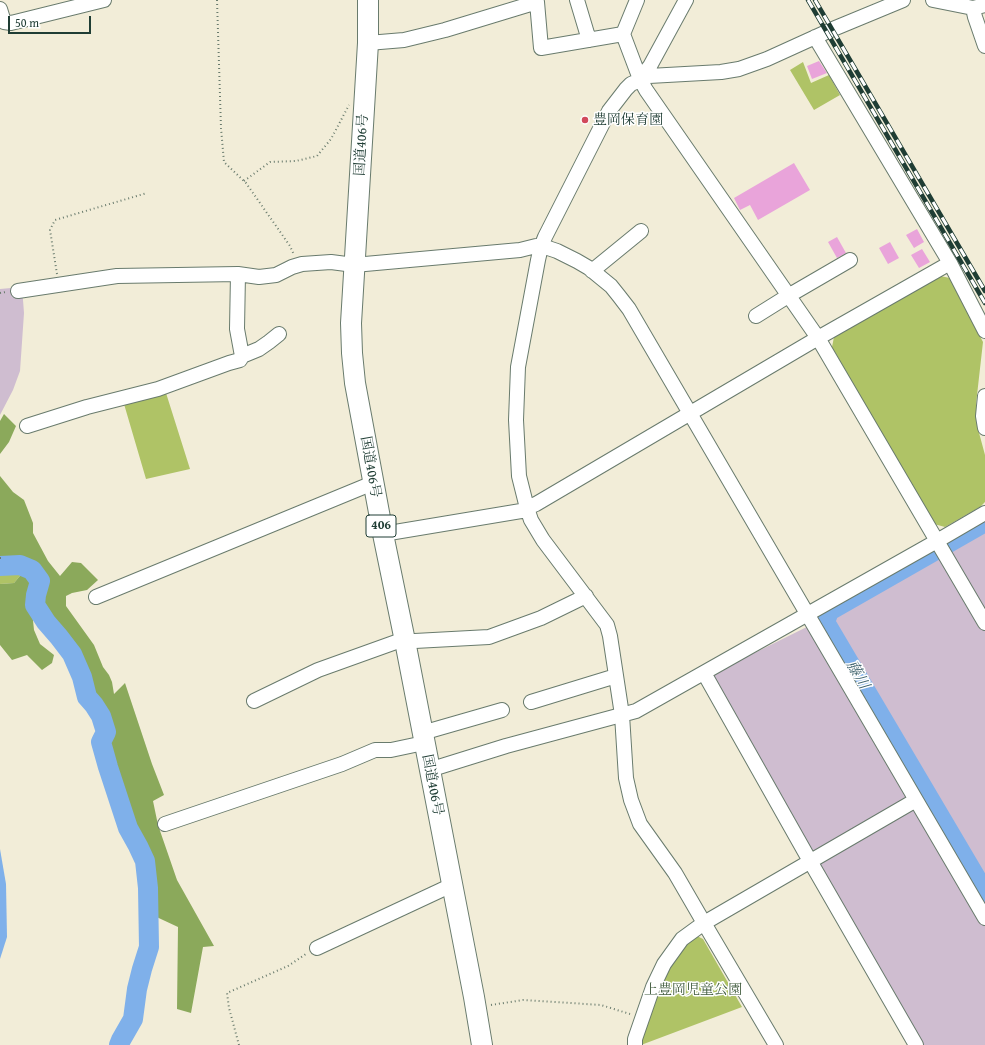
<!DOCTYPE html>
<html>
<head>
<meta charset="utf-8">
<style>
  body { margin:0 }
  #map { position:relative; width:985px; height:1045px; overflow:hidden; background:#f2edd8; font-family:"Gentium Book Plus",serif }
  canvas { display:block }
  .scale { position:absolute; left:8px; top:16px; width:83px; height:18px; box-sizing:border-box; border:2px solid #1f3d34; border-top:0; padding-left:5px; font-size:12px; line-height:14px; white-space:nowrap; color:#1f3d34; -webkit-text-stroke:3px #fff; paint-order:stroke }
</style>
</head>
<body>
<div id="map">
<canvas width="985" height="1045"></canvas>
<div class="scale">50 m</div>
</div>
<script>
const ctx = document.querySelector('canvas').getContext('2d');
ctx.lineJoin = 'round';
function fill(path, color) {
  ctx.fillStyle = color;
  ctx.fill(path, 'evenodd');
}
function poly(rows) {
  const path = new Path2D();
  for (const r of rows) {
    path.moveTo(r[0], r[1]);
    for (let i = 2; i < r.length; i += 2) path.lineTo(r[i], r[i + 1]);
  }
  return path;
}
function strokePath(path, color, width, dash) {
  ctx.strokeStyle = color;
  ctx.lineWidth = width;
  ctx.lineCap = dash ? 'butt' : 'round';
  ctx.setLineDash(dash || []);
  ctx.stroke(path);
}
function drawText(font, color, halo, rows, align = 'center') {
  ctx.font = font + ' "Gentium Book Plus","Noto Serif JP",serif';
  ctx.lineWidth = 3;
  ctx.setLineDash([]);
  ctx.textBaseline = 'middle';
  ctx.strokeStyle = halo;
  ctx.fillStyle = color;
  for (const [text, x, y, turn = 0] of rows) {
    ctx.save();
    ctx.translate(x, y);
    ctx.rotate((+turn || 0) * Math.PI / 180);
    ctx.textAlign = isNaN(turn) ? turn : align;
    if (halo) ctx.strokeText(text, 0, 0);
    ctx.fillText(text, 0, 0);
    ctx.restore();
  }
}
fill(poly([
  [22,287,24,313,20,371,13,390,0,415,0,289],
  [985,528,985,1045,922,1045,712,681,714,673,831,615,950,549]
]), '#cfbdd0');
fill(poly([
  [803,62,811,83,829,75,840,95,814,110,790,70],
  [940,276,950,278,983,342,976,404,978,429,985,455,985,502,980,507,945,527,934,524,832,347,834,337],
  [166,393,190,469,146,479,124,404],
  [21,566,26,571,19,577,14,583,0,584,0,569],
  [697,936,703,939,742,1007,641,1045,640,1039,656,990,684,943]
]), '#afc366');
fill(poly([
  [4,414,16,426,9,442,0,454,0,456,0,421],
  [0,476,13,492,24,500,33,523,33,533,48,561,60,576,72,562,81,563,98,580,87,590,72,593,66,596,66,606,94,645,103,667,109,675,112,682,114,694,125,683,152,764,164,795,153,801,158,825,177,880,214,946,203,947,191,1013,177,1009,178,927,148,913,148,888,145,861,138,846,128,828,108,767,101,742,106,732,101,716,94,705,87,697,82,677,72,654,59,637,46,622,35,605,32,611,34,630,40,644,54,655,52,663,42,670,27,655,12,660,0,645,0,584,14,583,19,577,26,570,21,563,0,563]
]), '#8ba95b');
fill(poly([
  [0,849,6,884,7,937,0,959]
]), '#7fb0ea');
strokePath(poly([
  [985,522,829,611,825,622,985,893],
  [0,566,20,565,32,570,40,581,36,595,35,605,46,622,59,637,72,654,82,677,87,697,94,705,101,716,106,732,101,742,108,767,128,828,138,846,145,861,148,888,149,947,142,969,137,989,133,1019,121,1040,119,1045]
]), '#7fb0ea', 20);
fill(poly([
  [819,61,827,73,812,79,807,66],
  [794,163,810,190,758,220,750,205,740,210,734,198],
  [917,229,924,242,914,248,906,235],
  [837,237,846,253,837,258,828,242],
  [890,242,899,258,888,264,879,248],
  [922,249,930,262,919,268,911,255]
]), '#e9a4da');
const minor = poly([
  [577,0,589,40],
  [637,0,623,34,640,79,646,90,818,338,985,623],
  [933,0,973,8,985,5],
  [973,8,975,17,985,46],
  [0,9,4,22,11,23,104,0],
  [815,37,950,263,985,331],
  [368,43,404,40,445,30,537,2,541,48,623,34],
  [640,79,650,66,686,0],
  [592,271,641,231],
  [18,291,117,276,238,274,259,277,276,275,292,267,302,264,331,262,354,265,520,250,536,246,548,248,557,251,577,261,589,268,611,286,619,296,629,309,985,918],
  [756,316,788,296,850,260],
  [242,356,259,349,269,342,279,334],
  [985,396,983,416,985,428],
  [27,426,87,407,158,389,229,363,240,360,242,356,237,329,238,274],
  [383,534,521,511,527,508,536,504,818,338,950,263],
  [96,597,373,483],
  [704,673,810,861,916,1045],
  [254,701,318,670,396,642,489,637,541,618,586,596],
  [531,702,616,676],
  [422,733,502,710],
  [429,770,506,746,636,711,937,541,985,513],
  [165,824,342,764,375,750,391,750,424,743],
  [317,948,452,885],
  [635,1045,635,1039,653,987,664,964,682,939,704,923,916,800],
  [776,1045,704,923,675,873,640,824,631,800,626,778,622,715,610,636,607,625,543,540,531,520,527,508,519,476,516,420,518,367,538,260,541,247,545,237,609,111,626,89,631,84,649,76,721,72,739,69,767,59,833,29,903,0]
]);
const highway = poly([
  [368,0,368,43,351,323,352,353,355,383,383,534,405,641,474,997,482,1045]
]);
strokePath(minor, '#697b6d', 16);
strokePath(highway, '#697b6d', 22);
strokePath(poly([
  [217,0,221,128,224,162,246,183,290,246,294,255],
  [244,181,270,162,296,161,317,156,331,139,349,105],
  [57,274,50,230,55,220,147,193],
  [0,293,6,292],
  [0,558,1,558],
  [491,1005,523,1000,601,1005,630,1014],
  [239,1045,229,1008,227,993,288,966,306,954]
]), '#697b6d', 2, [1, 3]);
strokePath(minor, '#fff', 14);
strokePath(highway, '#fff', 20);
const rail = poly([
  [808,0,985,303],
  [815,0,985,291]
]);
strokePath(rail, '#1f3d34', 4.5);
strokePath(rail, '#fff', 3, [9]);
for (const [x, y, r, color] of [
  [585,120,4,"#d1495b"]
]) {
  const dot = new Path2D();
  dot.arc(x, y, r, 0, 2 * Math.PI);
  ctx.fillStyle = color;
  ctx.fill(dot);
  strokePath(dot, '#fff', 1.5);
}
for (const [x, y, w] of [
  [381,526,30]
]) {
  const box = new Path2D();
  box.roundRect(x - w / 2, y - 11, w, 22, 3);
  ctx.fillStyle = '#fff';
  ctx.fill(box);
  strokePath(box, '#1f3d34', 1);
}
drawText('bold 13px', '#1f3d34', null, [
  ["406",381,526]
]);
drawText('14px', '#1f3d34', '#fff', [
  ["豊岡保育園",593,120]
], 'left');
drawText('14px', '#1f3d34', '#fff', [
  ["国道406号",362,145,-87],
  ["国道406号",370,467,80],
  ["国道406号",432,785,79]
]);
drawText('14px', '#435e40', '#fff', [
  ["上豊岡児童公園",693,990]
]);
drawText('italic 15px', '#3c606b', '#fff', [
  ["藤川",857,675,60]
]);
</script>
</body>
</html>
